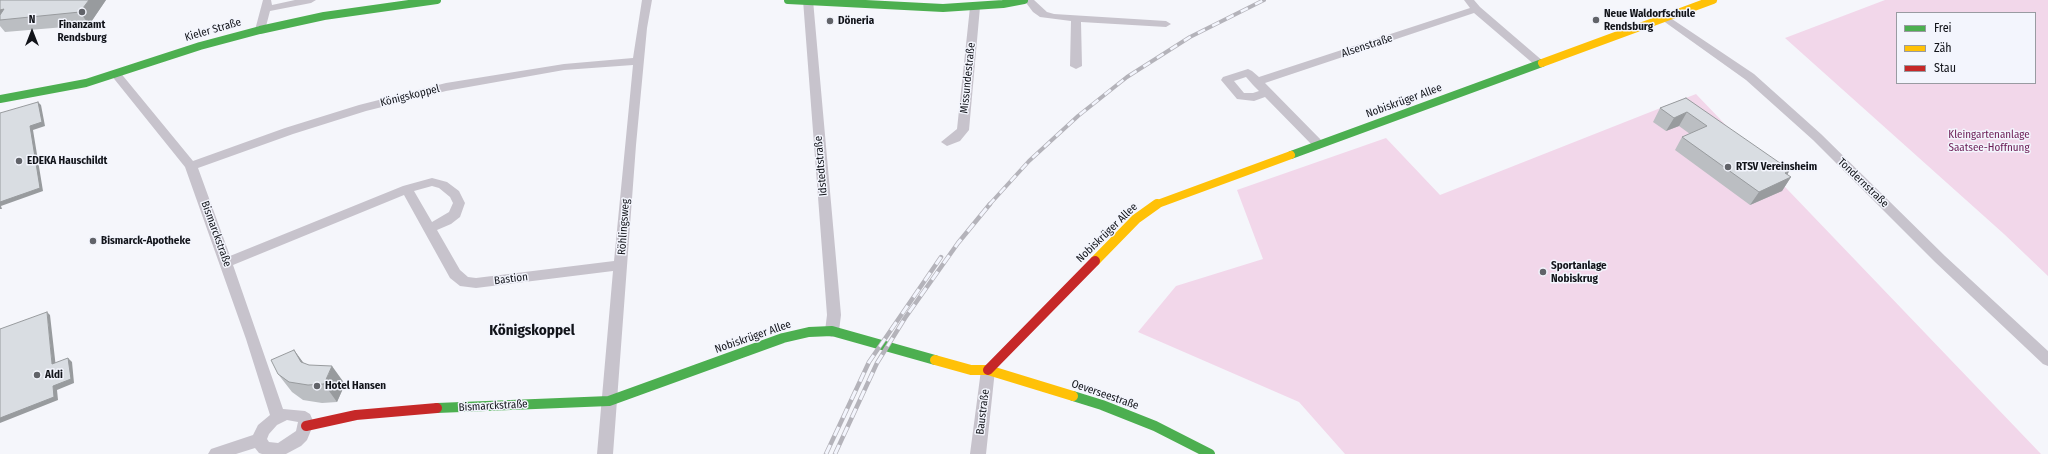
<!DOCTYPE html>
<html>
<head>
<meta charset="utf-8">
<style>
  body { margin:0 }
  #map { position:relative; width:2048px; height:454px; overflow:hidden; background:#f5f6fb; font-family:"Fira Sans Condensed",sans-serif }
  canvas { display:block }
  .legend { position:absolute; left:1896px; top:12px; width:140px; height:72px; box-sizing:border-box; background:#f3f5fd; border:1px solid #999ba2; margin:0; padding:5px 7px; list-style:none; font-size:12px; color:#12141a }
  .legend li { display:flex; align-items:center; gap:8px; height:20px }
  .legend b { width:20px; border:1px solid #999ba2 }
  .north { position:absolute; left:12px; top:12px; width:40px; height:40px; -webkit-text-stroke:3px #f3f5fd; paint-order:stroke; rotate:0deg; font-size:11px; font-weight:700; line-height:16px; text-align:center; color:#12141a }
  .north::after { content:''; display:block; margin:auto; width:14px; height:18px; background:#12141a; clip-path:polygon(50% 0,100% 100%,50% 72%,0 100%) }
</style>
</head>
<body>
<div id="map">
<canvas width="2048" height="454"></canvas>
<ul class="legend">
<li><b style="height:5px;background:#4caf50"></b>Frei</li>
<li><b style="height:5px;background:#ffc107"></b>Zäh</li>
<li><b style="height:5px;background:#c62828"></b>Stau</li>
</ul>
<div class="north">N</div>
</div>
<script>
const ctx = document.querySelector('canvas').getContext('2d');
ctx.lineJoin = 'round';
function fill(path, color) {
  ctx.fillStyle = color;
  ctx.fill(path, 'evenodd');
}
function poly(rows) {
  const path = new Path2D();
  for (const r of rows) {
    path.moveTo(r[0], r[1]);
    for (let i = 2; i < r.length; i += 2) path.lineTo(r[i], r[i + 1]);
  }
  return path;
}
function strokePath(path, color, width, dash) {
  ctx.strokeStyle = color;
  ctx.lineWidth = width;
  ctx.lineCap = dash ? 'butt' : 'round';
  ctx.setLineDash(dash || []);
  ctx.stroke(path);
}
function drawText(font, color, halo, rows, align = 'center') {
  ctx.font = font + ' "Fira Sans Condensed",sans-serif';
  ctx.lineWidth = 3;
  ctx.setLineDash([]);
  ctx.textBaseline = 'middle';
  ctx.strokeStyle = halo;
  ctx.fillStyle = color;
  for (const [text, x, y, turn = 0] of rows) {
    ctx.save();
    ctx.translate(x, y);
    ctx.rotate((+turn || 0) * Math.PI / 180);
    ctx.textAlign = isNaN(turn) ? turn : align;
    if (halo) ctx.strokeText(text, 0, 0);
    ctx.fillText(text, 0, 0);
    ctx.restore();
  }
}
fill(poly([
  [1885,0,2048,0,2048,276,2004,234,1785,38],
  [1897,13,2035,13,2035,83,1897,83],
  [1696,94,2041,454,1345,454,1299,402,1138,332,1176,286,1263,259,1237,190,1386,138,1440,195]
]), '#f2d7ea');
fill(poly([
  [263,0,271,0,272,5,295,0,316,0,311,3,270,11,265,30,260,33,255,30,263,0],
  [642,0,652,0,647,28,636,145,613,454,597,454,613,271,476,288,460,286,450,278,404,195,233,265,283,409,305,411,310,414,314,423,307,440,301,446,286,454,262,454,259,453,255,448,236,454,208,454,211,449,253,435,258,425,270,415,246,339,185,167,111,75,109,73,111,71,119,71,193,161,285,128,359,105,446,83,564,64,633,58,642,0],
  [633,65,614,261,476,278,468,277,460,270,437,230,451,224,460,217,465,203,459,191,447,182,432,178,403,186,230,256,198,168,293,134,366,111,446,91,564,70,633,65],
  [432,186,439,188,450,197,453,203,449,212,432,222,414,191,432,186],
  [287,420,298,422,296,431,278,443,269,442,267,439,269,434,277,425,287,420],
  [803,0,813,0,841,315,839,331,837,335,832,337,827,335,825,331,827,315,803,0],
  [1024,0,1034,0,1047,12,1054,14,1166,21,1171,24,1166,27,1081,22,1082,66,1076,69,1070,66,1071,21,1040,17,1033,12,1024,0],
  [1464,0,1474,0,1480,7,1544,62,1546,64,1544,66,1536,66,1474,13,1265,83,1323,142,1325,145,1319,149,1315,148,1265,97,1254,101,1237,99,1221,80,1223,77,1248,69,1252,71,1259,77,1470,8,1464,0],
  [1246,77,1253,85,1259,91,1253,93,1244,93,1234,81,1246,77],
  [975,4,980,7,969,130,960,141,947,146,941,142,957,129,970,7,975,4],
  [1666,15,1754,74,1821,134,1945,256,2048,351,2048,366,2043,364,1935,262,1813,140,1746,80,1662,20,1661,18,1662,16,1666,15],
  [988,364,993,366,995,370,986,454,970,454,981,370,983,366,988,364]
]), '#c7c3cc');
strokePath(poly([
  [788,0,943,8,1003,4,1024,0],
  [0,99,86,83,200,46,260,30,324,16,437,0],
  [1291,155,1542,63]
]), '#4caf50', 8);
strokePath(poly([
  [1073,396,1102,405,1155,426,1210,454],
  [437,408,609,401,783,338,809,332,832,331,935,360]
]), '#4caf50', 10);
strokePath(poly([
  [1542,63,1713,0],
  [1155,205,1291,155]
]), '#ffc107', 8);
strokePath(poly([
  [1095,261,1136,219,1157,204],
  [935,360,971,370,988,370,1073,396]
]), '#ffc107', 10);
strokePath(poly([
  [988,370,1095,261],
  [306,426,356,415,437,408]
]), '#c62828', 10);
const railFar1 = poly([
  [989,205,1029,161,1078,116,1127,77,1190,37,1264,0]
]);
const rail = poly([
  [826,454,869,362,941,257],
  [835,454,877,363,905,318,958,243,990,204]
]);
strokePath(railFar1, '#b4b3ba', 4);
strokePath(rail, '#b4b3ba', 4.5);
strokePath(railFar1, '#f3f5fd', 2.5, [8]);
strokePath(rail, '#f3f5fd', 3, [10]);
fill(poly([
  [0,0,106,0,89,25,5,32,0,26],
  [1686,98,1791,177,1782,191,1750,205,1675,150,1682,137,1690,134,1679,126,1666,131,1653,122,1660,108],
  [294,350,304,364,345,384,337,402,322,403,303,400,292,392,278,374]
]), '#bbbec2');
fill(poly([
  [89,0,106,0,89,25,80,12],
  [4,9,0,20,0,10],
  [38,102,41,105,45,126,33,130,43,191,1,206,2,209,0,209,0,202,30,126],
  [1687,112,1679,126,1666,131,1674,118],
  [1790,170,1784,180,1791,177,1782,191,1750,205,1759,192,1785,173],
  [47,312,50,315,56,368,52,364],
  [294,350,308,369,301,362],
  [68,358,72,362,74,383,57,390,58,400,0,423,0,418,53,386],
  [332,366,345,384,337,402,324,384]
]), '#989b9e');
const building = poly([
  [0,0,89,0,80,12,0,20,0,15,4,9,0,10,0,0],
  [1686,98,1790,170,1785,173,1791,177,1759,192,1682,137,1707,126,1687,112,1674,118,1660,108,1686,98],
  [38,102,42,122,30,126,40,188,0,202,0,113,38,102],
  [47,312,52,364,68,358,71,379,53,386,54,397,0,418,0,329,47,312],
  [294,350,301,362,309,365,332,366,324,384,308,385,289,382,278,374,271,360,294,350]
]);
fill(building, '#d9dde2');
strokePath(building, '#989b9e', 1);
for (const [x, y, r, color] of [
  [82,12,4,"#616369"],
  [1596,20,4,"#616369"],
  [830,21,4,"#616369"],
  [19,161,4,"#616369"],
  [1728,167,4,"#616369"],
  [93,241,4,"#616369"],
  [1543,272,4,"#616369"],
  [37,375,4,"#616369"],
  [317,386,4,"#616369"]
]) {
  const dot = new Path2D();
  dot.arc(x, y, r, 0, 2 * Math.PI);
  ctx.fillStyle = color;
  ctx.fill(dot);
  strokePath(dot, '#f3f5fd', 1.5);
}
drawText('bold 11px', '#12141a', '#f3f5fd', [
  ["Neue Waldorfschule",1604,14],
  ["Rendsburg",1604,27],
  ["Döneria",838,21],
  ["Finanzamt",82,25,"center"],
  ["Rendsburg",82,38,"center"],
  ["EDEKA Hauschildt",27,161],
  ["RTSV Vereinsheim",1736,167],
  ["Bismarck-Apotheke",101,241],
  ["Sportanlage",1551,266],
  ["Nobiskrug",1551,279],
  ["Aldi",45,375],
  ["Hotel Hansen",325,386]
], 'left');
drawText('11px', '#12141a', '#f3f5fd', [
  ["Kieler Straße",213,30,-16],
  ["Alsenstraße",1367,46,-18],
  ["Missundestraße",968,78,-84],
  ["Königskoppel",410,96,-14],
  ["Nobiskrüger Allee",1404,101,-20],
  ["Idstedtstraße",821,166,-95],
  ["Tondernstraße",1863,183,44],
  ["Röhlingsweg",624,227,-86],
  ["Nobiskrüger Allee",1107,233,-44],
  ["Bismarckstraße",216,234,70],
  ["Bastion",511,279,-7],
  ["Nobiskrüger Allee",753,337,-19],
  ["Oeverseestraße",1105,395,19],
  ["Bismarckstraße",493,406,-3],
  ["Baustraße",983,412,-83]
]);
drawText('11px', '#6b1c55', '#f3f5fd', [
  ["Kleingartenanlage",1989,135],
  ["Saatsee-Hoffnung",1989,148]
]);
drawText('bold 15px', '#12141a', '#f3f5fd', [
  ["Königskoppel",532,331]
]);
</script>
</body>
</html>
